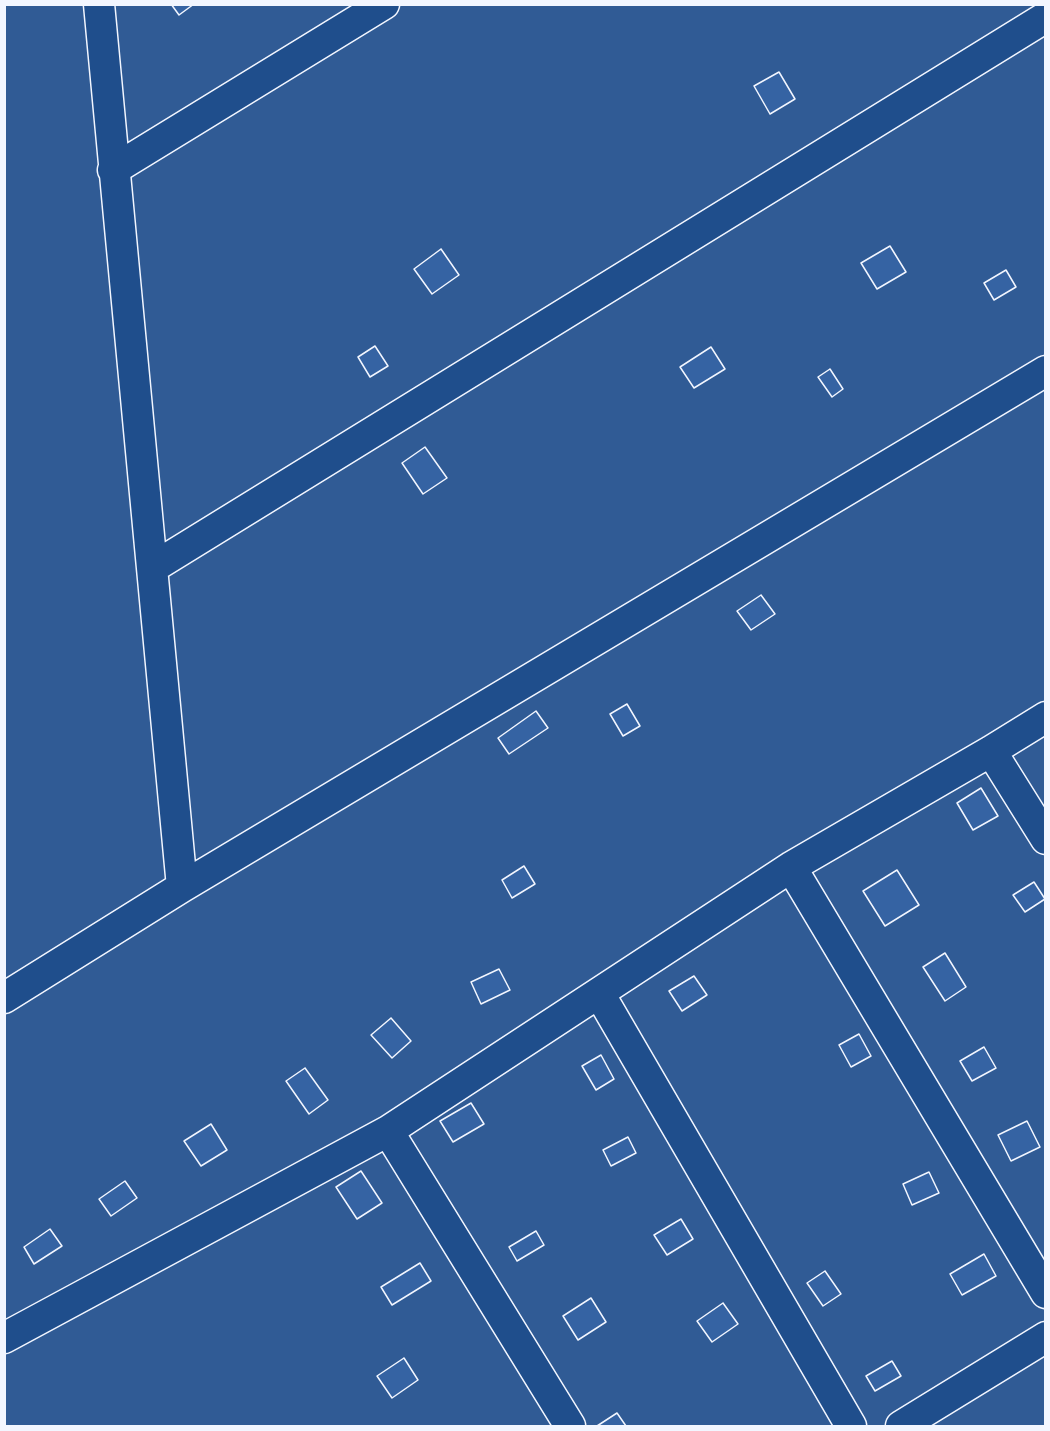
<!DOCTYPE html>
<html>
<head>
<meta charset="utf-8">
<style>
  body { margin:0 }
  #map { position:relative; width:1050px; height:1431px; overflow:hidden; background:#1f4e8c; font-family:Rubik,sans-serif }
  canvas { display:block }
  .frame { position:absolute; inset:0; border:6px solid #f2f6ff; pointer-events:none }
</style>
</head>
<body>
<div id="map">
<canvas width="1050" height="1431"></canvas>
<div class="frame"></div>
</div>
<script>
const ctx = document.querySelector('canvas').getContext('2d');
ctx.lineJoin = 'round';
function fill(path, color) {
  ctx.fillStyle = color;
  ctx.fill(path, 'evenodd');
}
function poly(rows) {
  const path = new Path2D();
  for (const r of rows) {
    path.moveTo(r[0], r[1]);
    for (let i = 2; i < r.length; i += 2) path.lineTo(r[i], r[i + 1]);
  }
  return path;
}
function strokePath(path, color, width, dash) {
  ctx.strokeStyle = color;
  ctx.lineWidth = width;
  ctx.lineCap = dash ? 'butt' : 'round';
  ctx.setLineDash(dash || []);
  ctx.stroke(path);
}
const built = poly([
  [5,5,1045,5,1045,1426,5,1426,5,5]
]);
fill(built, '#305b95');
strokePath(built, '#a8bbd7', 1.5);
const building = poly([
  [171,4,194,4,179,15,171,4],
  [779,72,795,99,770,114,754,86,779,72],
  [890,246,906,272,877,289,861,263,890,246],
  [441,249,459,275,432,294,414,269,441,249],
  [1006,270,1016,287,994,300,984,283,1006,270],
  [375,346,388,366,370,377,358,357,375,346],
  [711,347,725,369,694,388,680,367,711,347],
  [830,369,843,389,832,397,818,377,830,369],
  [425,447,447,478,423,494,402,463,425,447],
  [761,595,775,614,751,630,737,611,761,595],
  [627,704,640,726,623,736,610,714,627,704],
  [536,711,548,728,509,754,498,738,536,711],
  [981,788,998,816,973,830,957,803,981,788],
  [524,866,535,884,512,898,502,880,524,866],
  [897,870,919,905,885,926,863,891,897,870],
  [1034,882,1045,899,1025,912,1013,895,1034,882],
  [945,953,966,987,945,1001,923,967,945,953],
  [499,969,510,990,481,1004,471,982,499,969],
  [694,976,707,995,682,1011,669,991,694,976],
  [391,1018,411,1041,392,1058,371,1035,391,1018],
  [859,1034,871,1056,851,1067,839,1045,859,1034],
  [984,1047,996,1068,972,1081,960,1061,984,1047],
  [601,1055,614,1079,596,1090,582,1066,601,1055],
  [305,1068,328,1100,309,1114,286,1081,305,1068],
  [471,1103,484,1124,453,1142,440,1121,471,1103],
  [1027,1121,1040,1147,1011,1161,998,1135,1027,1121],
  [211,1124,227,1150,201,1166,184,1141,211,1124],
  [628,1137,636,1153,611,1166,603,1150,628,1137],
  [361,1171,382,1203,357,1219,336,1187,361,1171],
  [929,1172,939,1193,912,1205,903,1184,929,1172],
  [125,1181,137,1198,111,1216,99,1199,125,1181],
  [681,1219,693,1239,667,1255,654,1235,681,1219],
  [50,1229,62,1246,34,1264,24,1247,50,1229],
  [536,1231,544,1245,517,1261,509,1247,536,1231],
  [984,1254,996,1276,962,1295,950,1274,984,1254],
  [420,1263,431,1281,392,1305,381,1287,420,1263],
  [825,1271,841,1294,823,1306,807,1283,825,1271],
  [591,1298,606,1322,578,1340,563,1316,591,1298],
  [723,1303,738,1324,712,1342,697,1321,723,1303],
  [404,1358,418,1380,392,1398,377,1376,404,1358],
  [892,1361,901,1376,875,1391,866,1376,892,1361],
  [617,1413,626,1426,597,1426,617,1413]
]);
fill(building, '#3563a3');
strokePath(building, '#f2f6ff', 1.5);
const minor = poly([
  [99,4,182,887],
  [113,170,384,4],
  [152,568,1046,17],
  [991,751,1046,839],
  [791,867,1046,1293],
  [599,993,851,1426],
  [4,998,182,887,1046,371],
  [388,1131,791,867,991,751,1046,717],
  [4,1338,388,1131,570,1426],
  [901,1426,1046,1337]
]);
strokePath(minor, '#f2f6ff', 33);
strokePath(minor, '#1f4e8c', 30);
</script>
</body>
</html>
